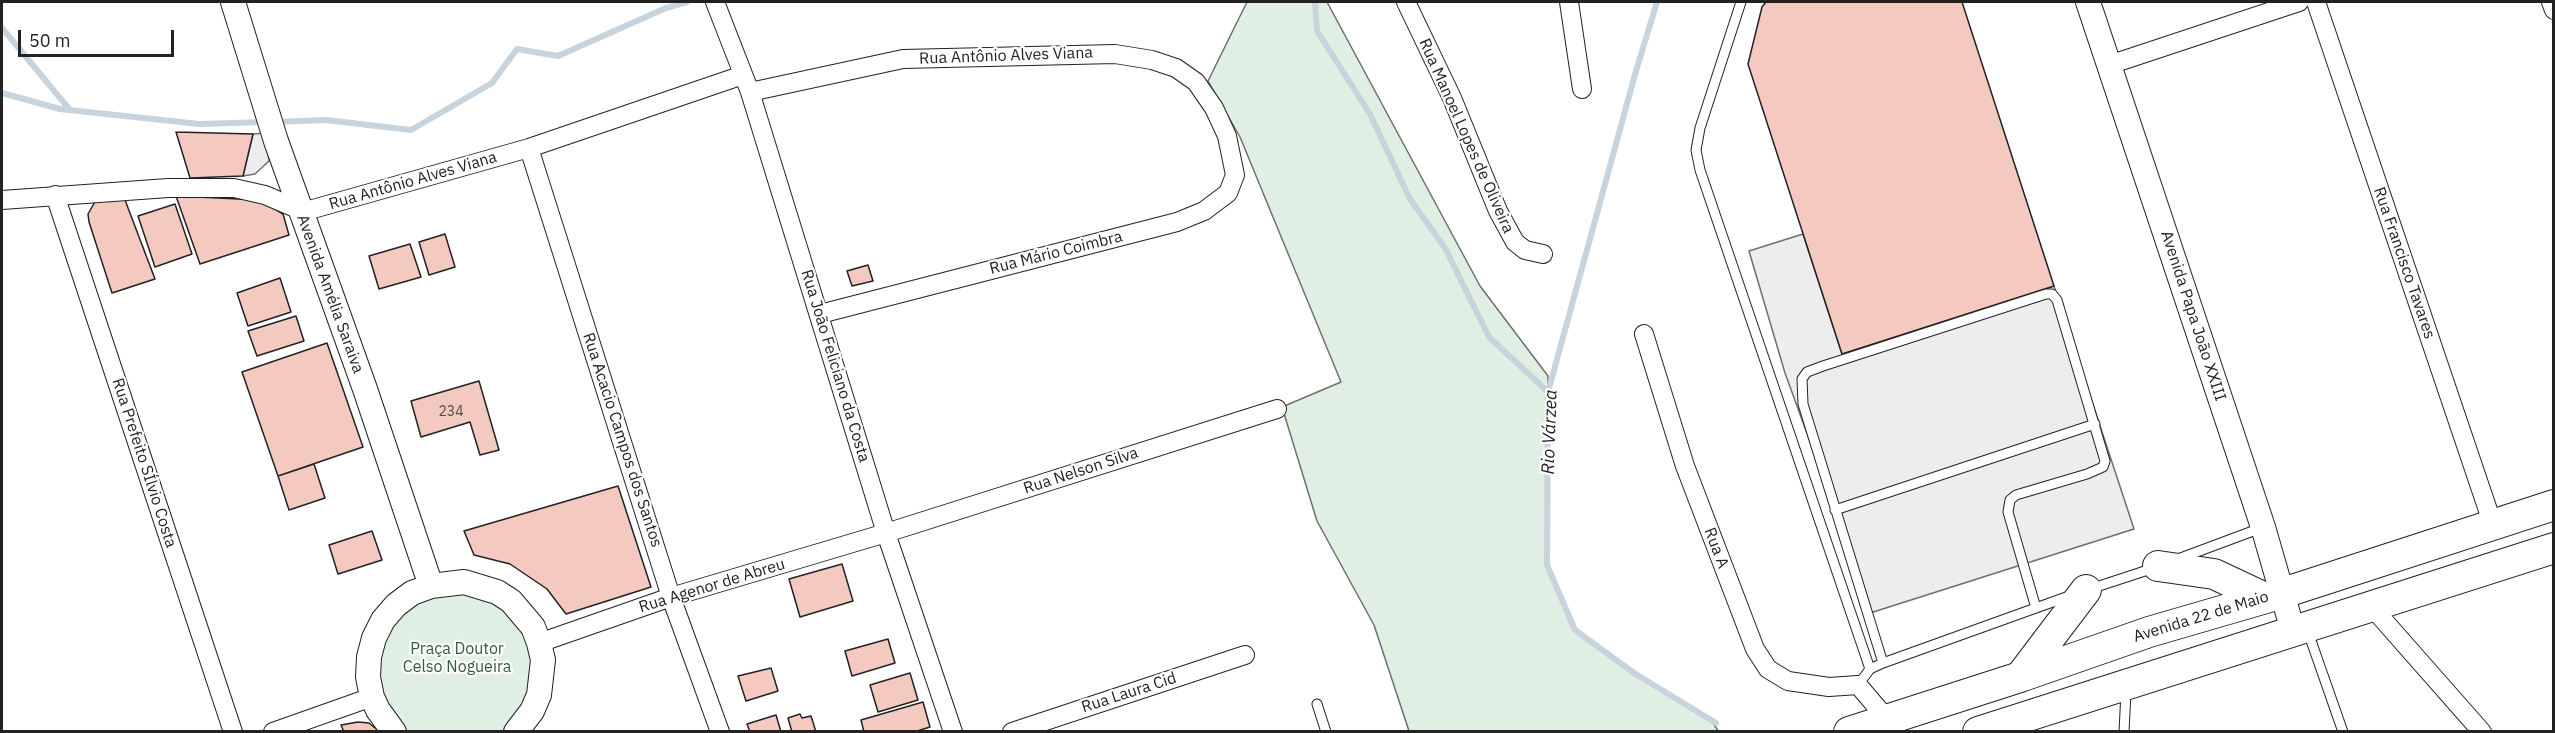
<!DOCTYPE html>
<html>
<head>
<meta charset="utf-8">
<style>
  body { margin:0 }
  #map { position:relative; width:2555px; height:733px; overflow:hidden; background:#fff; font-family:"IBM Plex Sans",sans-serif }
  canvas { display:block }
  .frame { position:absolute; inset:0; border:3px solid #222; pointer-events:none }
  .scale { position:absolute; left:18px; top:30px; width:156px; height:27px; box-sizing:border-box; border:3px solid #222; border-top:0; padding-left:8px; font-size:18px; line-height:21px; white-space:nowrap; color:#222; -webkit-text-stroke:4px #fff; paint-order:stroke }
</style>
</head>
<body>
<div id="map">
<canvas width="2555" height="733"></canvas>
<div class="frame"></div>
<div class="scale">50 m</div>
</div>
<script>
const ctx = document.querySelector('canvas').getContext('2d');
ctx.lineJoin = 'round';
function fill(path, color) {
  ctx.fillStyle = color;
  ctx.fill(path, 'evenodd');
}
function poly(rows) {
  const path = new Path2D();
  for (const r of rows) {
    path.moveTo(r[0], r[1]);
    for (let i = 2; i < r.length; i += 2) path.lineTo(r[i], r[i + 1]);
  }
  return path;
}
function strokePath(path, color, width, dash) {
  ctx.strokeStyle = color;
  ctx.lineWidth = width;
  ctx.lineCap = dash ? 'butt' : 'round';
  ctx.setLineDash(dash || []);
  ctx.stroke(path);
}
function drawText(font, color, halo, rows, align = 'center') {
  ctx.font = font + ' "IBM Plex Sans",sans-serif';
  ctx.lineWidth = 4.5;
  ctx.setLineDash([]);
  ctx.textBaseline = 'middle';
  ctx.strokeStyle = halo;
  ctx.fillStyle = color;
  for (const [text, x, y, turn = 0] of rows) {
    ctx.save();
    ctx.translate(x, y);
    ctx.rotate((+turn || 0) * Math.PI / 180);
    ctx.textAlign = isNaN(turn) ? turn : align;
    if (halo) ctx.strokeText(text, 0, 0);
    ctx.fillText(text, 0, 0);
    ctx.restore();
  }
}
const green = poly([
  [1247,2,1327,2,1480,286,1548,376,1547,565,1575,630,1634,673,1712,721,1718,731,1409,731,1374,625,1317,521,1282,407,1341,382,1240,137,1208,81,1247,2],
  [464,584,514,606,541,671,512,731,398,732,387,720,374,641,396,607,464,584]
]);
fill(green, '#e0efe3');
strokePath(green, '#6f6f6f', 1.5);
const parking = poly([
  [266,133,269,161,255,174,243,176,253,134,266,133],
  [1803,234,1842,354,2054,286,2134,529,1867,614,1833,505,1785,373,1749,251,1803,234]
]);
fill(parking, '#ededed');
strokePath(parking, '#6f6f6f', 1.5);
strokePath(poly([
  [1315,2,1317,31,1370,114,1410,199,1445,248,1489,337,1548,392],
  [1657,2,1636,71,1548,392,1547,565,1575,630,1634,673,1716,723],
  [2,28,70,110],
  [2,93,60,109,199,124,265,122],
  [275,122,326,120,411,130,492,83,517,49,558,56,666,8,687,2]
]), '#c7d3dd', 6);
const building = poly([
  [1766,2,1962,2,2054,286,1842,354,1748,64,1762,7,1766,2],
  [176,132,253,134,243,176,190,178,176,132],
  [176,196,260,200,283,214,289,235,200,264,176,196],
  [96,200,125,200,155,279,112,293,89,222,88,214,96,200],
  [175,204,192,254,155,267,138,216,175,204],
  [445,234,455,267,429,275,419,242,445,234],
  [410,244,421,277,379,289,369,256,410,244],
  [868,265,873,281,852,286,847,271,868,265],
  [280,278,291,312,248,326,237,293,280,278],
  [296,316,304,341,257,356,248,331,296,316],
  [327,343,363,447,278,476,242,372,327,343],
  [479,381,499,450,480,455,470,422,421,437,411,401,479,381],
  [314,464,325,498,289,510,278,476,314,464],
  [618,486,651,587,566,614,547,589,510,564,474,555,464,531,618,486],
  [372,531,382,560,338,574,329,545,372,531],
  [842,564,853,601,800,617,789,579,842,564],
  [888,639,895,663,852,676,845,651,888,639],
  [771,668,778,691,746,701,738,676,771,668],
  [910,673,918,700,878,712,870,685,910,673],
  [923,702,930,727,914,732,864,732,861,720,923,702],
  [800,714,802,718,811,716,816,732,792,732,788,718,800,714],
  [776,715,781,732,750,732,747,724,776,715],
  [358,722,369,723,380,732,344,732,341,725,358,722]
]);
fill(building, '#f3c9c0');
strokePath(building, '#222', 1.5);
const service = poly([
  [1741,2,1700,128,1696,150,1700,170,1870,669],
  [1835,510,2095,424],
  [2178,559,2261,528],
  [2090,589,2154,568],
  [2308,632,2343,732],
  [1883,663,1803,404,1802,379,1807,372,1823,366,2046,294,2052,294,2057,300,2105,461,2103,467,2087,474,2016,495,2010,500,2008,512,2036,608],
  [1858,685,1870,669,1883,663,2072,595],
  [1317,704,1326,732],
  [2124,732,2126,691]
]);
const minor = poly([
  [715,2,750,92,886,533,953,732],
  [1406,2,1452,98,1498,211,1515,242,1525,250,1543,254],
  [1569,2,1582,89],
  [2316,2,2493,525],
  [2551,2,2554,10],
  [2109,65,2299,2],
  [750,92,903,59,1115,54,1152,60,1176,68,1196,82,1214,108,1227,136,1235,175,1228,193,1204,211,1177,222,820,314],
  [529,148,671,597,720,732],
  [55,195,233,732],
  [2,200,168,188,234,188,265,195,300,210,313,209,529,148,743,75],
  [1644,334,1685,466,1755,649,1768,669,1788,681,1829,687,1858,685,1892,725],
  [2371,606,2482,732],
  [539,643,671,597,886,533,1277,409],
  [273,732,372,697],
  [1012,732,1245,655]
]);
const tertiary = poly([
  [233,2,276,141,365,389,431,586],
  [2088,2,2263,527,2293,631],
  [394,732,378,710,372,697,368,677,369,657,374,638,383,620,396,605,412,593,431,586,464,582,497,592,511,601,533,627,539,643,543,660,539,695,532,711,516,732]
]);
const primary = poly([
  [2158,566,2214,574,2263,597],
  [2020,677,2086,590],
  [1849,732,2020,677,2149,632,2283,593,2554,505],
  [1978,732,2554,548]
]);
strokePath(service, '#222', 11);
strokePath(minor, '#222', 20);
strokePath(tertiary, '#222', 26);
strokePath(primary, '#222', 32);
strokePath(service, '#fff', 9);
strokePath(minor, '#fff', 18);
strokePath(tertiary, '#fff', 24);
strokePath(primary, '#fff', 30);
drawText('14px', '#564c4a', null, [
  ["234",451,412]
]);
drawText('16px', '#222', '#fff', [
  ["Rua Antônio Alves Viana",1006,56,-2],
  ["Rua Manoel Lopes de Oliveira",1466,136,66],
  ["Rua Antônio Alves Viana",413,181,-16],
  ["Rua Mário Coimbra",1056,253,-14],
  ["Rua Francisco Tavares",2404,263,71],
  ["Avenida Amélia Saraiva",330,294,70],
  ["Avenida Papa João XXIII",2193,316,72],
  ["Rua João Feliciano da Costa",835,366,73],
  ["Rua Acacio Campos dos Santos",622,440,72],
  ["Rua Prefeito SÍlvio Costa",144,463,72],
  ["Rua Nelson Silva",1081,471,-18],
  ["Rua A",1716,548,69],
  ["Rua Agenor de Abreu",712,586,-17],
  ["Avenida 22 de Maio",2201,617,-17],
  ["Rua Laura Cid",1129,693,-18]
]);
drawText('16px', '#2f5e38', '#fff', [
  ["Praça Doutor",457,649],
  ["Celso Nogueira",457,667]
]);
drawText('italic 18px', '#222', '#fff', [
  ["Rio Várzea",1550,432,-88]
]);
</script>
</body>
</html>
